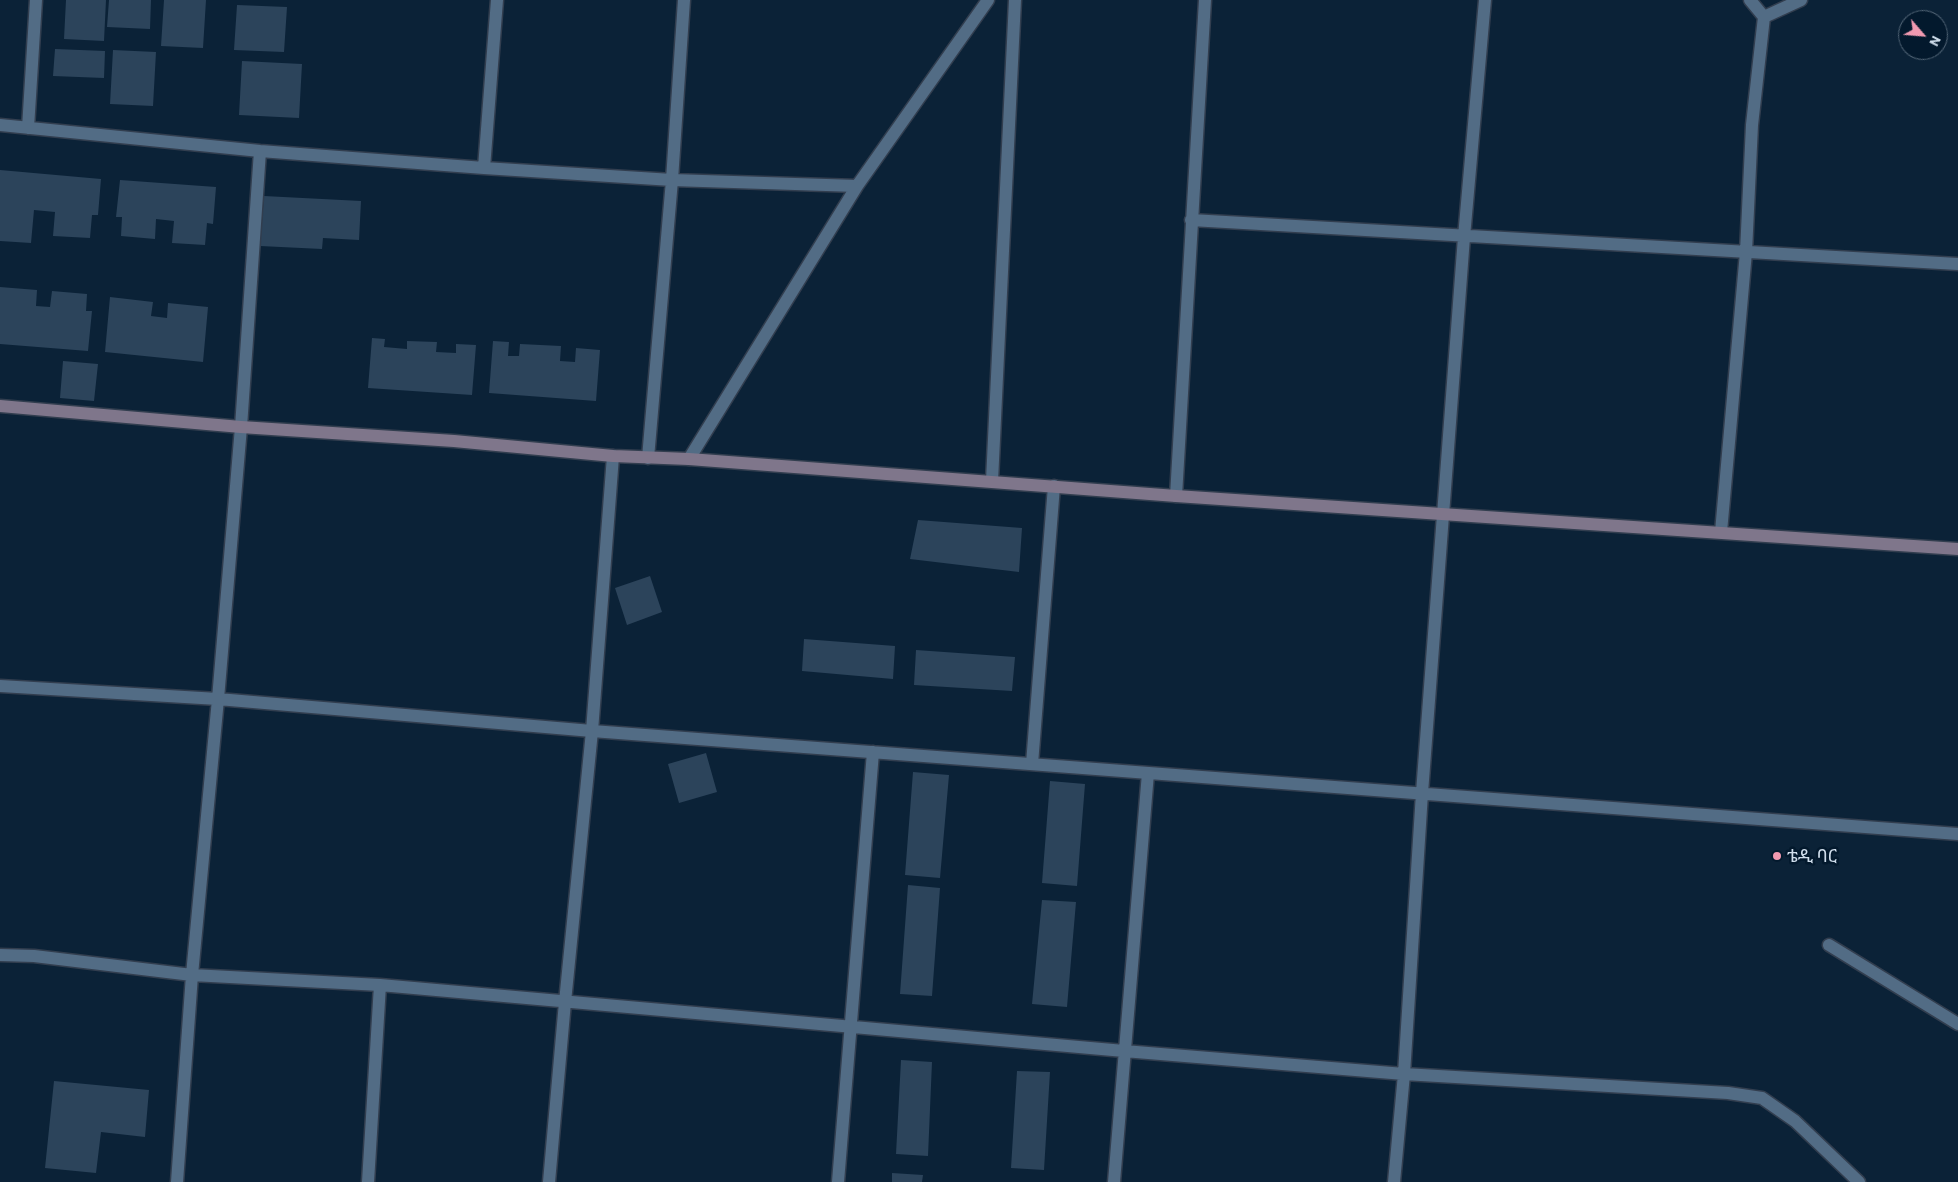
<!DOCTYPE html>
<html>
<head>
<meta charset="utf-8">
<style>
  body { margin:0 }
  #map { position:relative; width:1958px; height:1182px; overflow:hidden; background:#0b2237; font-family:Barlow,sans-serif }
  canvas { display:block }
  .north { position:absolute; left:1898px; top:10px; width:50px; height:50px; box-sizing:border-box; background:#03192d; border:1px solid #556879; border-radius:50%; rotate:117deg; font-size:14px; font-weight:700; line-height:20px; text-align:center; color:#d0deec }
  .north::after { content:''; display:block; margin:auto; width:18px; height:22px; background:#f19ab1; clip-path:polygon(50% 0,100% 100%,50% 72%,0 100%) }
</style>
</head>
<body>
<div id="map">
<canvas width="1958" height="1182"></canvas>
<div class="north">N</div>
</div>
<script>
const ctx = document.querySelector('canvas').getContext('2d');
ctx.lineJoin = 'round';
function fill(path, color) {
  ctx.fillStyle = color;
  ctx.fill(path, 'evenodd');
}
function poly(rows) {
  const path = new Path2D();
  for (const r of rows) {
    path.moveTo(r[0], r[1]);
    for (let i = 2; i < r.length; i += 2) path.lineTo(r[i], r[i + 1]);
  }
  return path;
}
function strokePath(path, color, width, dash) {
  ctx.strokeStyle = color;
  ctx.lineWidth = width;
  ctx.lineCap = dash ? 'butt' : 'round';
  ctx.setLineDash(dash || []);
  ctx.stroke(path);
}
function drawText(font, color, halo, rows, align = 'center') {
  ctx.font = font + ' Barlow,"Noto Sans Ethiopic",sans-serif';
  ctx.lineWidth = 5;
  ctx.setLineDash([]);
  ctx.textBaseline = 'middle';
  ctx.strokeStyle = halo;
  ctx.fillStyle = color;
  for (const [text, x, y, turn = 0] of rows) {
    ctx.save();
    ctx.translate(x, y);
    ctx.rotate((+turn || 0) * Math.PI / 180);
    ctx.textAlign = isNaN(turn) ? turn : align;
    if (halo) ctx.strokeText(text, 0, 0);
    ctx.fillText(text, 0, 0);
    ctx.restore();
  }
}
fill(poly([
  [66,0,106,0,104,41,64,39],
  [109,0,151,0,150,29,107,27],
  [164,0,206,0,203,48,161,46],
  [237,5,287,7,284,52,234,50],
  [55,49,105,51,104,78,53,76],
  [113,50,156,52,153,106,110,104],
  [242,61,302,64,299,118,239,115],
  [0,170,101,179,98,215,92,215,90,238,53,236,55,212,34,210,31,243,0,241],
  [120,180,216,187,213,224,207,223,205,245,172,243,174,221,156,219,155,239,121,236,122,217,116,217],
  [264,196,361,201,359,240,323,238,322,249,260,246],
  [0,287,37,290,36,306,50,307,52,291,87,294,86,311,92,311,88,351,0,344],
  [110,297,153,302,151,316,167,318,168,303,208,307,203,362,105,352],
  [372,338,385,339,384,347,407,349,407,341,437,342,436,352,456,353,456,344,476,345,472,395,368,388],
  [493,341,509,342,508,356,519,356,520,344,561,346,560,361,575,362,576,348,600,350,596,401,489,393],
  [63,361,98,364,94,401,60,398],
  [918,520,1022,528,1019,572,910,559],
  [650,576,662,612,627,625,615,588],
  [804,639,895,646,893,679,802,671],
  [916,650,1015,657,1012,691,914,685],
  [706,753,717,792,679,803,668,764],
  [913,772,949,775,940,878,905,875],
  [1050,781,1085,784,1077,886,1042,883],
  [908,885,940,888,932,996,900,994],
  [1042,900,1076,902,1067,1007,1032,1004],
  [901,1060,932,1062,928,1156,896,1154],
  [1017,1071,1050,1072,1044,1170,1011,1168],
  [54,1081,149,1090,145,1137,101,1132,96,1173,45,1168],
  [892,1173,923,1175,922,1182,892,1182]
]), '#2c445b');
const street = poly([
  [1764,17,1801,0],
  [0,125,260,151,484,168,672,180,857,186],
  [28,128,36,0],
  [484,168,497,0],
  [1191,220,1958,264],
  [648,458,672,180,684,0],
  [689,459,857,186,988,0],
  [992,481,1015,0],
  [1176,496,1205,0],
  [1721,532,1746,252,1752,125,1764,17,1750,0],
  [0,686,218,699,592,731,1958,834],
  [1032,764,1054,486],
  [1829,945,1958,1024],
  [0,955,34,956,192,975,380,985,1124,1051,1404,1074,1728,1093,1762,1098,1795,1121,1859,1182],
  [177,1182,192,975,218,699,241,427,260,151],
  [368,1182,380,985],
  [549,1182,565,1002,592,731,613,456],
  [838,1182,873,752],
  [1114,1182,1148,773],
  [1394,1182,1404,1074,1422,793,1464,237,1485,0]
]);
const secondary = poly([
  [0,406,241,427,454,441,613,456,689,459,1176,496,1958,549]
]);
strokePath(street, '#323e4f', 15);
strokePath(secondary, '#323e4f', 15);
strokePath(street, '#526c85', 12);
strokePath(secondary, '#7f768b', 12);
for (const [x, y, r, color] of [
  [1777,856,5,"#f19ab1"]
]) {
  const dot = new Path2D();
  dot.arc(x, y, r, 0, 2 * Math.PI);
  ctx.fillStyle = color;
  ctx.fill(dot);
  strokePath(dot, '#03192d', 2);
}
drawText('18px', '#d0deec', '#03192d', [
  ["ቴዲ ባር",1787,856]
], 'left');
</script>
</body>
</html>
